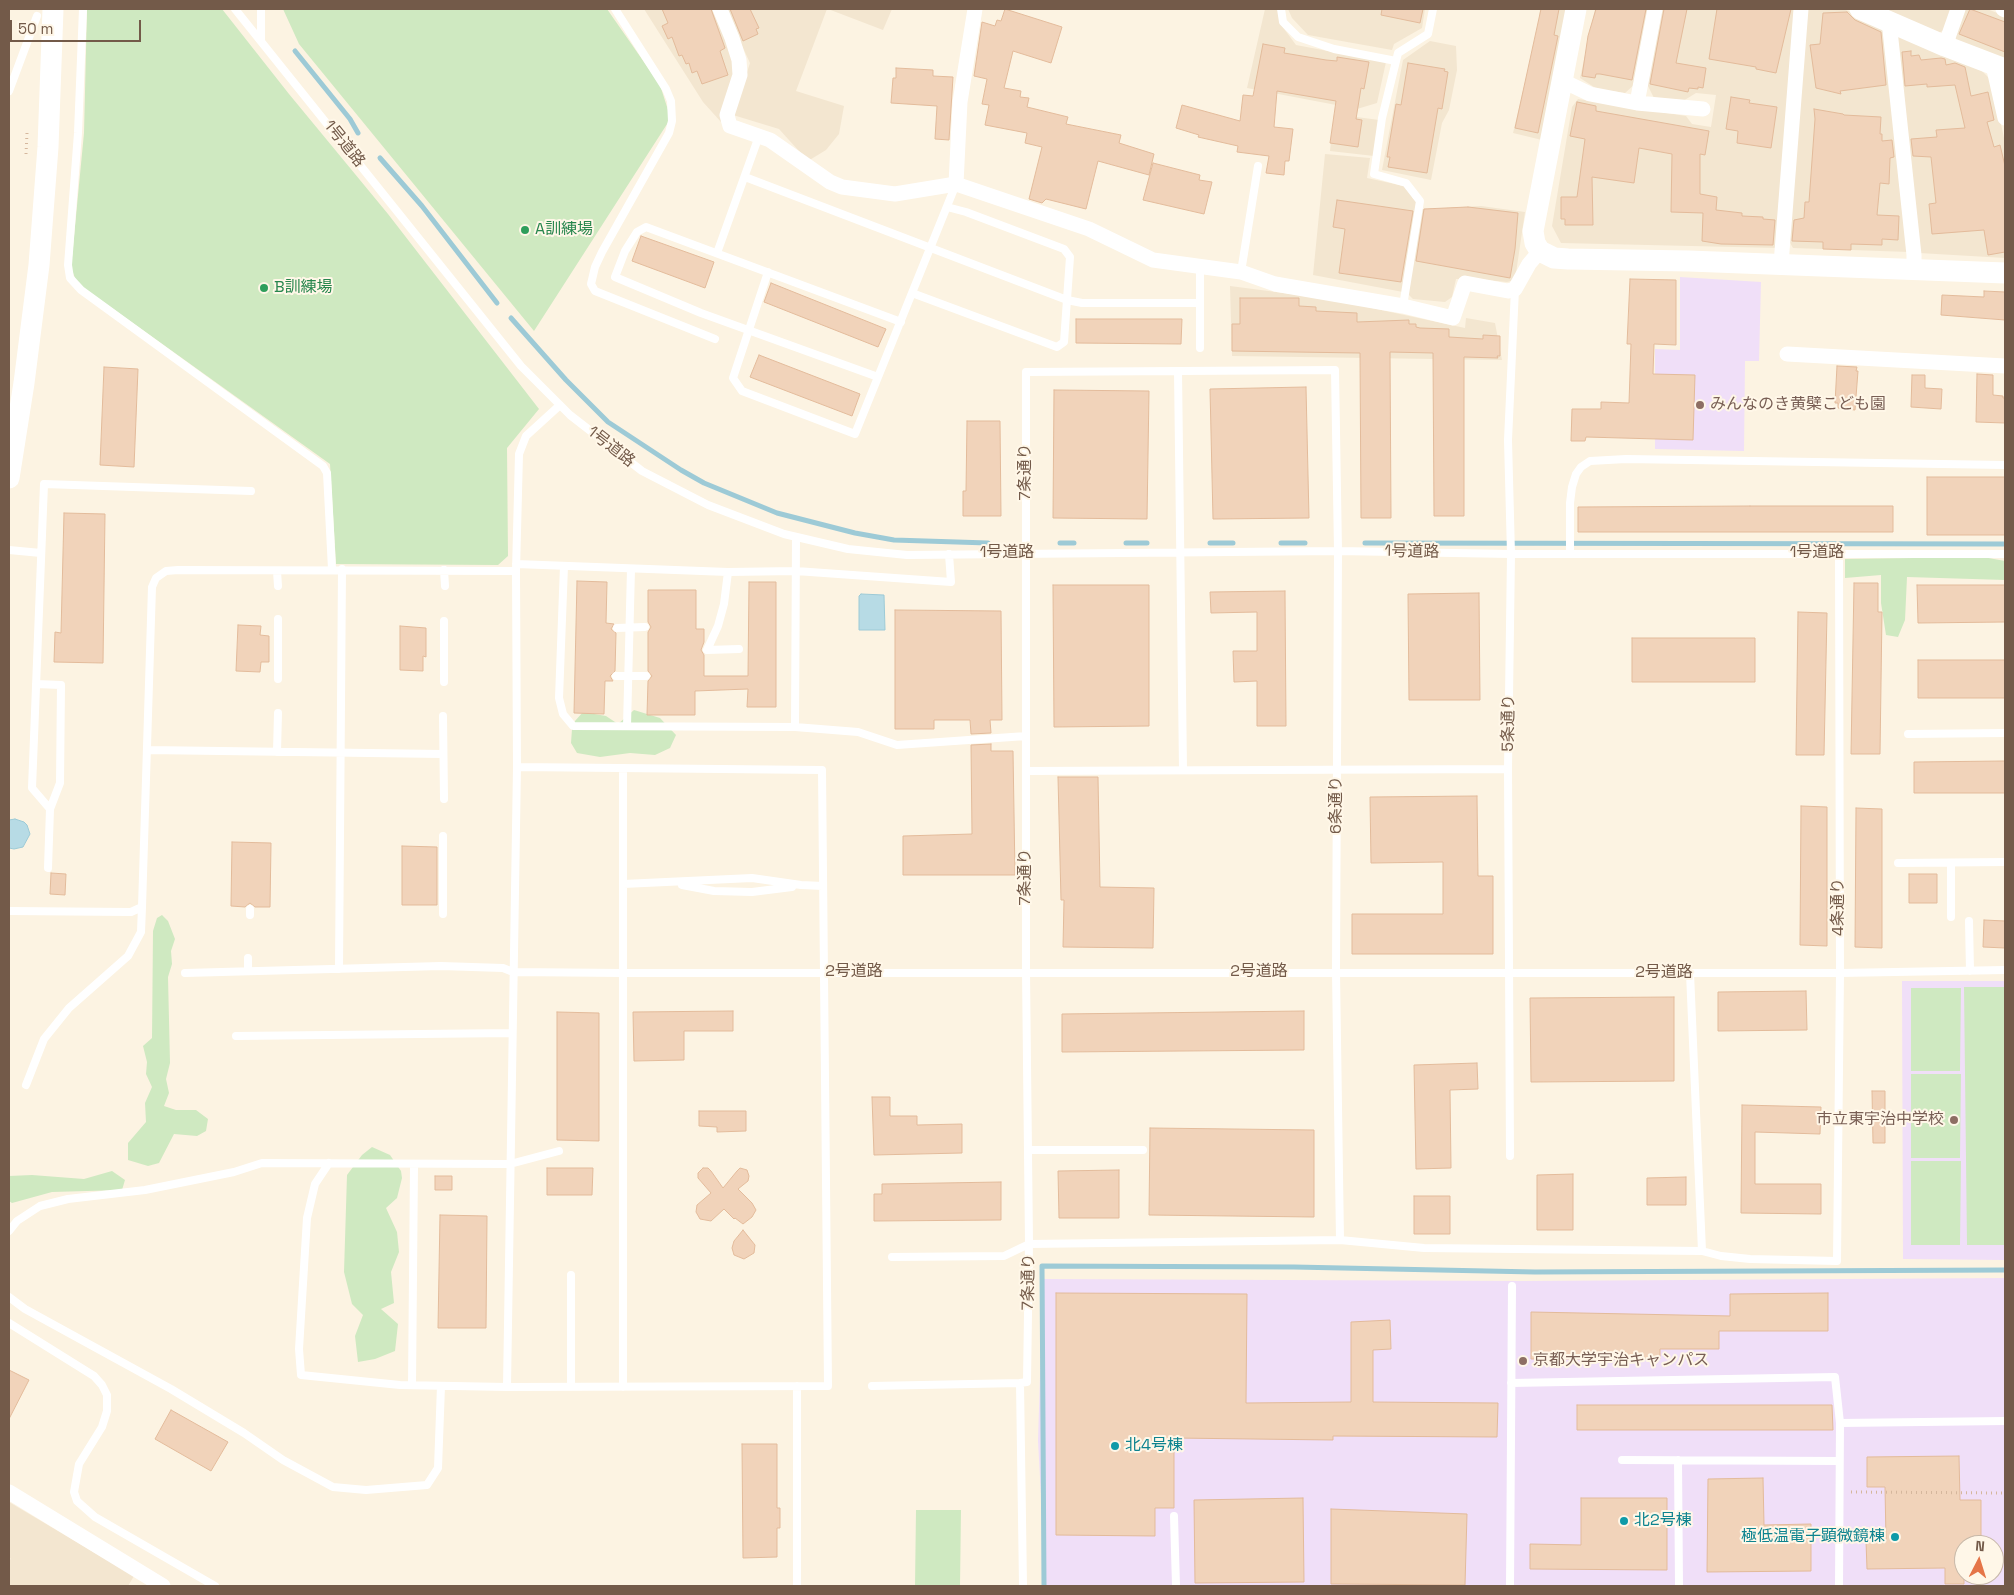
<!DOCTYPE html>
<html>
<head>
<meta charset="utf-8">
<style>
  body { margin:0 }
  #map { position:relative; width:2014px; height:1595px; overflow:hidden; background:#fcf3e2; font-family:"Space Grotesk",sans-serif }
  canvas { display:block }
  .frame { position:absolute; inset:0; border:10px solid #735a49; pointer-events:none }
  .north { position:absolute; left:1954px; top:1535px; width:50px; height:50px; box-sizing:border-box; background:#fff7e8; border:1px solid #c7b8a8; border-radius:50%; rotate:5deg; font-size:14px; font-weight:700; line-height:20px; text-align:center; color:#735a49 }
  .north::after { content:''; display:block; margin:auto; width:18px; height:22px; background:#e57548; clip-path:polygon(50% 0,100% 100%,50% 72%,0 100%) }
  .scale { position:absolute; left:10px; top:20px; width:131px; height:22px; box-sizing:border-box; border:2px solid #735a49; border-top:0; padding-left:6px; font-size:15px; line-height:18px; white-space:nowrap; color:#735a49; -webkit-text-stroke:4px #fff7e8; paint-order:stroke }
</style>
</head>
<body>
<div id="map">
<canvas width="2014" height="1595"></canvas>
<div class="frame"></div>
<div class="north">N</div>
<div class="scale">50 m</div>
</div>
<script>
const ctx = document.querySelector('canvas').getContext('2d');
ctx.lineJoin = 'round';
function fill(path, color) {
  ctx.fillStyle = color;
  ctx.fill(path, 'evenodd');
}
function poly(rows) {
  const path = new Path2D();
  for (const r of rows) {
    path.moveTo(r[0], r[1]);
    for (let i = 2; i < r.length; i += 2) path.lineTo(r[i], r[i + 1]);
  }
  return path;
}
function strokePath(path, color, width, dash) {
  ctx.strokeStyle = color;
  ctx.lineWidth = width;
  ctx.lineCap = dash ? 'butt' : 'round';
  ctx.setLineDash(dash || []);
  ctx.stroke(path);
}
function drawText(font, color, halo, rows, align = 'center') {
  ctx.font = font + ' "Space Grotesk","Noto Sans JP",sans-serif';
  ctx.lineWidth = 4;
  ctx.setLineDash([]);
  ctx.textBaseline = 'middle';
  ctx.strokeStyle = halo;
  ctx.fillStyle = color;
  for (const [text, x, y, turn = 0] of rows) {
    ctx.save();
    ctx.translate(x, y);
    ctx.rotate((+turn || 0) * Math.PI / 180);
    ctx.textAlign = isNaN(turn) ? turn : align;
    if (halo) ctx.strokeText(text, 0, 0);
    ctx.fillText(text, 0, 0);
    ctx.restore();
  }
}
fill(poly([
  [644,9,715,9,727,34,735,76,721,122,703,102],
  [725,9,827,9,796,91,844,106,839,134,826,150,808,161,779,129,733,115,750,63],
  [828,9,892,9,883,30],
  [1265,9,1278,9,1282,26,1296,45,1386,62,1377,103,1357,109,1247,88],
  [1288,9,1425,9,1422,28,1394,44,1392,50,1308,35,1292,18],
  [1540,9,1568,9,1542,140,1513,133,1538,27],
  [1595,9,1648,9,1635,84,1625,93,1597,89,1580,78],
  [1660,9,1797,9,1778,248,1561,243,1552,226,1572,107,1578,99,1686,116,1692,124,1711,127,1716,95,1696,93,1683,101,1654,98,1647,84],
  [1806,9,1843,9,1878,23,1884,32,1909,252,1793,248,1789,241],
  [1875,9,1954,9,1947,28,1936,35],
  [1965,9,1987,9,2005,16,2005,62,1957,44,1955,36],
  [1900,33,1980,69,1992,81,2005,143,2005,258,1919,253,1894,38],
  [1430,41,1456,46,1457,70,1449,110,1442,123,1431,180,1382,170,1403,60],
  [1334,114,1379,120,1374,156,1330,151],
  [1325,154,1370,158,1367,178,1404,186,1417,203,1403,292,1313,275],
  [1481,206,1525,212,1515,280,1507,282,1476,279,1456,279,1452,297,1445,302,1413,299,1407,293,1422,209],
  [1230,286,1330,299,1465,328,1466,318,1495,323,1502,360,1232,356],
  [9,1502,134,1576,128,1586,9,1586,9,1560,11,1559,9,1557]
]), '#f3e6d0');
fill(poly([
  [1680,277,1761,282,1759,361,1745,361,1744,451,1655,449,1655,349,1680,350],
  [1902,981,2005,981,2005,1260,1903,1259],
  [2005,1278,2005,1586,1046,1586,1038,1441,1043,1279,1523,1281],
  [1964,1545,1994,1545,1994,1575,1964,1575]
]), '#f0dff8');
fill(poly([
  [87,9,222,9,289,94,388,214,539,409,507,448,508,556,498,565,336,564,330,464,77,283,71,268,84,133],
  [283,9,607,9,660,85,668,110,669,121,534,331,299,44],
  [1983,557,2005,561,2005,580,1907,577,1905,620,1898,637,1886,635,1881,603,1881,575,1845,578,1845,559],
  [634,710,660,718,676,735,670,748,655,755,630,753,600,757,577,753,571,743,572,729,575,721,583,712,606,716,618,724],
  [162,915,168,921,175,939,171,951,172,964,168,977,170,1063,166,1079,169,1093,164,1106,176,1110,196,1110,208,1119,206,1131,197,1136,174,1134,159,1163,148,1166,128,1160,128,1143,146,1122,145,1103,152,1087,146,1074,147,1062,143,1046,152,1038,153,931,157,918],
  [1964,987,2005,987,2005,1245,1967,1245],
  [1911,988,1961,988,1960,1071,1911,1071],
  [1911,1074,1961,1074,1960,1158,1911,1158],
  [372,1147,390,1155,401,1171,402,1178,397,1198,386,1208,397,1232,399,1252,391,1272,394,1303,381,1309,398,1324,395,1351,375,1359,358,1362,355,1336,363,1315,352,1304,344,1272,347,1175,362,1155],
  [1911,1161,1961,1161,1960,1245,1911,1245],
  [112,1171,125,1180,122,1190,52,1192,12,1203,9,1201,9,1176,32,1175,84,1179],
  [916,1510,961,1510,960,1586,915,1586]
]), '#cfe9c1');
const water = poly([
  [861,594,884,595,885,630,859,630,859,596,861,594],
  [15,819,24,822,27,825,30,834,23,847,14,849,9,848,9,820,15,819]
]);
fill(water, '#b7dbe5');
strokePath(water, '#9dcad6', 1);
strokePath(poly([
  [295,51,350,119,358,133],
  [380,158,422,206,497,303],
  [511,318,566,380,608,422,681,470,704,483,777,513,855,533,894,540,988,543],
  [1060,543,1074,543],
  [1126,543,1147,543],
  [1210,543,1233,543],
  [1281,543,1305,543],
  [1365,543,2005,544],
  [1044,1586,1042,1266,1294,1267,1535,1272,2005,1270]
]), '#9dcad6', 5);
const building = poly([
  [662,9,711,9,725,48,720,51,728,75,702,84,697,71,692,73,689,63,686,64,682,55,679,56,672,37,668,39,662,26,668,23,662,9],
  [730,9,750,9,759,28,756,29,758,34,743,41,730,9],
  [1005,9,1062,27,1051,63,1013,51,1004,88,1021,91,1020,97,1029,98,1027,107,1068,117,1066,124,1121,135,1119,143,1154,154,1149,175,1098,161,1086,209,1046,199,1042,203,1029,199,1042,147,1025,143,1027,133,985,125,989,105,982,104,987,79,974,76,982,22,995,26,997,20,1001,21,1005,9],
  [1382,9,1423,9,1420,23,1381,15,1382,9],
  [1541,9,1559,9,1554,35,1558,36,1538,133,1515,128,1541,9],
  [1596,9,1646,9,1632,80,1600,74,1596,74,1595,78,1582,76,1588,36,1596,9],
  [1664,9,1687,9,1676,63,1706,68,1703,88,1698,87,1698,89,1689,88,1688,92,1650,84,1664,9],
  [1717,9,1791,9,1776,73,1756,69,1756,67,1709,59,1717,9],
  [1970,9,2005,22,2005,52,1959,34,1970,9],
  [1847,12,1855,20,1881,32,1886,85,1840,91,1841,94,1816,88,1810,45,1820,44,1823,13,1847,12],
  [1263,44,1285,48,1284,53,1326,60,1337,61,1337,57,1369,62,1364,89,1361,88,1356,119,1362,120,1358,147,1330,143,1336,101,1277,91,1274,127,1293,129,1289,161,1285,161,1284,175,1266,173,1269,156,1237,152,1238,146,1198,137,1199,135,1176,128,1182,105,1240,121,1243,95,1253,96,1263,44],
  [1911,51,1911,56,1919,55,1921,60,1941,58,1945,59,1946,65,1955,63,1965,67,1971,96,1988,92,1994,120,1987,122,1994,147,2000,145,2005,166,2005,252,1988,255,1984,230,1932,234,1929,204,1936,203,1931,157,1913,156,1911,139,1937,137,1936,130,1965,128,1955,85,1927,87,1927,84,1905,86,1902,52,1911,51],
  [1408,63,1445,69,1444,71,1448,72,1442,109,1438,108,1427,173,1388,167,1390,157,1387,157,1396,104,1401,105,1408,63],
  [896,68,933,70,933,76,953,77,949,140,935,139,937,106,891,103,893,78,896,78,896,68],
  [1731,97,1750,100,1749,103,1777,107,1771,148,1737,143,1738,131,1726,129,1731,97],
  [1577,102,1596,106,1596,111,1709,131,1705,155,1700,154,1700,194,1717,197,1716,210,1742,213,1742,216,1763,217,1763,219,1775,220,1773,245,1721,244,1702,241,1703,213,1671,212,1672,154,1639,148,1634,183,1592,177,1593,225,1565,225,1565,219,1561,219,1561,197,1577,197,1585,139,1570,136,1577,102],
  [1814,109,1843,114,1844,115,1881,117,1880,134,1882,134,1882,141,1892,140,1894,157,1890,158,1889,184,1880,183,1877,215,1899,216,1898,240,1882,239,1882,245,1851,244,1851,250,1823,249,1823,242,1792,241,1794,220,1804,218,1805,202,1809,202,1815,119,1814,109],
  [1153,163,1200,175,1199,180,1212,182,1204,214,1143,200,1153,163],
  [1337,200,1413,211,1401,282,1339,273,1345,229,1333,227,1337,200],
  [1468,207,1518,213,1515,249,1510,278,1416,261,1424,209,1468,207],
  [641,236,714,262,705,288,632,261,641,236],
  [1630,279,1676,280,1676,345,1654,344,1653,374,1695,375,1693,440,1586,437,1585,441,1571,441,1572,409,1601,409,1601,402,1629,403,1631,344,1627,344,1630,279],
  [771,283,886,329,878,347,764,302,771,283],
  [1984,291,2005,292,2005,320,1941,315,1942,295,1984,297,1984,291],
  [1240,298,1299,298,1299,306,1316,307,1316,311,1357,313,1357,322,1409,320,1409,324,1416,324,1416,327,1420,328,1449,329,1449,337,1483,339,1483,335,1500,336,1500,356,1497,356,1498,358,1464,357,1464,516,1434,516,1433,353,1390,352,1391,518,1361,518,1360,353,1232,351,1232,324,1240,324,1240,298],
  [1076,319,1182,319,1181,344,1076,343,1076,319],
  [759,355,860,394,852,416,750,377,759,355],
  [1837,366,1857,367,1856,371,1858,371,1855,410,1838,408,1838,403,1835,403,1837,366],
  [104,367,138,369,134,467,100,465,104,367],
  [1977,374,1993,375,1993,395,2003,396,2003,398,2005,398,2005,423,1976,422,1977,374],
  [1912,375,1925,375,1925,388,1942,389,1941,409,1911,407,1912,375],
  [1306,387,1309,518,1213,519,1210,389,1306,387],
  [1054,390,1149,391,1147,519,1053,518,1054,390],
  [967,421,1000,421,1001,516,963,516,963,491,966,491,967,421],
  [1927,477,2005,477,2005,535,1927,535,1927,477],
  [1750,506,1893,506,1893,532,1578,532,1578,507,1750,506],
  [64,513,105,514,103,663,54,662,55,632,61,633,64,513],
  [577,581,607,582,606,623,614,624,611,629,616,633,615,671,610,676,613,681,605,681,604,714,574,713,577,581],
  [749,582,776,582,776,707,747,707,748,689,695,691,695,715,647,715,648,681,652,676,648,671,648,632,651,627,648,622,648,590,696,590,696,629,704,629,704,642,701,650,704,655,704,676,748,676,749,582],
  [1854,583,1878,583,1878,612,1882,612,1880,754,1851,754,1854,583],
  [1053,585,1149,585,1149,726,1054,727,1053,585],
  [1917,585,2005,585,2005,622,1918,623,1917,585],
  [1285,591,1286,726,1257,726,1257,681,1234,682,1233,651,1257,651,1257,612,1211,613,1210,592,1285,591],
  [1479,593,1480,700,1409,700,1408,594,1479,593],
  [895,610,1001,611,1002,720,990,720,991,733,971,734,970,720,934,720,934,729,895,729,895,610],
  [1798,612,1827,613,1824,755,1796,755,1798,612],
  [238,625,261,626,260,635,269,636,269,662,261,662,260,672,236,671,238,625],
  [400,626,426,628,426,657,423,656,423,671,400,670,400,626],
  [1632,638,1755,638,1755,682,1632,682,1632,638],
  [1918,660,2005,660,2005,698,1918,698,1918,660],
  [991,744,991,751,1013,751,1015,875,903,875,903,836,972,834,971,745,991,744],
  [2005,761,2005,793,1914,793,1914,762,2005,761],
  [1058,777,1098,777,1100,887,1154,888,1153,948,1063,947,1064,900,1061,900,1058,777],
  [1477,796,1478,876,1493,876,1493,954,1352,954,1352,914,1443,914,1443,862,1371,863,1370,797,1477,796],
  [1801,806,1827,807,1827,946,1800,945,1801,806],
  [1856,808,1882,809,1882,948,1855,947,1856,808],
  [232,842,271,843,270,907,255,907,250,903,245,907,231,906,232,842],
  [402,846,437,847,437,905,402,905,402,846],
  [51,873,66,874,65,895,50,894,51,873],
  [1909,874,1937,874,1937,903,1909,903,1909,874],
  [1984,920,2005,921,2005,948,1983,947,1984,920],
  [1806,991,1807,1030,1718,1031,1718,992,1806,991],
  [1674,997,1674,1081,1531,1082,1530,998,1674,997],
  [733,1011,733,1031,684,1031,684,1060,634,1061,633,1012,733,1011],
  [1304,1011,1304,1050,1062,1052,1062,1014,1304,1011],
  [557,1012,599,1013,599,1141,557,1140,557,1012],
  [1477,1063,1478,1089,1450,1090,1451,1168,1416,1169,1414,1065,1477,1063],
  [1872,1091,1885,1091,1885,1143,1873,1143,1872,1091],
  [872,1097,890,1097,890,1116,917,1116,917,1125,962,1124,962,1153,874,1155,872,1097],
  [1742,1105,1821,1107,1820,1134,1755,1132,1755,1184,1821,1184,1821,1214,1741,1213,1742,1105],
  [699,1111,746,1111,746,1131,717,1132,717,1127,699,1126,699,1111],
  [1150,1128,1314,1130,1314,1217,1149,1215,1150,1128],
  [547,1168,593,1168,592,1195,547,1195,547,1168],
  [703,1168,708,1168,711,1171,723,1188,737,1171,740,1168,747,1170,749,1176,748,1181,738,1189,752,1203,756,1210,752,1217,743,1224,735,1218,734,1219,724,1209,711,1221,700,1219,696,1212,697,1205,711,1193,698,1178,698,1173,703,1168],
  [1119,1170,1119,1218,1059,1218,1058,1171,1119,1170],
  [1573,1174,1573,1230,1537,1230,1537,1175,1573,1174],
  [435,1176,452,1176,452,1190,435,1190,435,1176],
  [1686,1177,1686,1205,1647,1205,1647,1178,1686,1177],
  [1001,1182,1001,1220,874,1221,874,1194,882,1194,882,1184,1001,1182],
  [1414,1196,1450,1196,1450,1234,1414,1234,1414,1196],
  [440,1215,487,1216,486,1328,438,1328,440,1215],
  [743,1230,755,1245,754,1253,744,1259,734,1255,732,1248,734,1241,743,1230],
  [1056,1293,1247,1294,1246,1403,1351,1402,1351,1322,1390,1320,1391,1349,1373,1350,1373,1402,1498,1403,1497,1437,1333,1436,1333,1440,1174,1438,1174,1508,1155,1508,1155,1536,1056,1535,1056,1293],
  [1828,1293,1828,1331,1719,1331,1719,1349,1660,1349,1660,1359,1531,1359,1531,1312,1730,1316,1730,1294,1828,1293],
  [9,1370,29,1380,9,1419,9,1370],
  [1577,1405,1832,1405,1833,1430,1577,1430,1577,1405],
  [171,1410,228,1442,211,1471,155,1439,171,1410],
  [742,1444,777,1444,777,1508,780,1508,780,1528,777,1528,777,1557,743,1558,742,1444],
  [1959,1456,1960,1500,1981,1500,1981,1545,1964,1545,1964,1584,1945,1584,1945,1568,1867,1569,1866,1541,1886,1540,1885,1487,1867,1487,1867,1457,1959,1456],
  [1763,1478,1764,1525,1811,1524,1811,1571,1707,1572,1708,1479,1763,1478],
  [1303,1498,1304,1582,1195,1583,1194,1500,1303,1498],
  [1581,1498,1667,1498,1667,1570,1530,1569,1530,1544,1581,1545,1581,1498],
  [1331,1509,1467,1514,1465,1585,1331,1584,1331,1509]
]);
fill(building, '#f1d3ba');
strokePath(building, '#e3bb9b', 1);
strokePath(poly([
  [26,154,27,133],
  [1851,1492,2005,1493]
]), '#d5b79d', 3, [1, 4]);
strokePath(poly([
  [83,9,78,133,68,265,70,278,81,290,323,466,327,473,332,569],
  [235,9,521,366,570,415,642,471,708,505,784,534,848,549,907,555,1338,551,1511,554,2005,554],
  [261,9,261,41],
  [615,9,666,89,671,101,672,121,669,133,602,252,595,267,591,284,595,291,715,339],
  [1281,9,1283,22,1298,37,1334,49,1396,61],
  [9,91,37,16],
  [745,177,1067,300,1082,303,1199,303],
  [717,253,759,136],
  [1200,267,1200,348],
  [768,272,733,378,742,391,855,434,956,184],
  [1241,272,1258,166],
  [912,293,1057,347,1064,342,1070,257,1064,249,966,212,947,207],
  [1403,306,1420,201,1406,183,1374,174,1382,118,1398,53,1428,34,1433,9],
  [1178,371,1183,770],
  [878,377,701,313,615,277,625,251,637,232,646,227,901,322],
  [9,550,41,553],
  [1570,553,1570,503,1572,487,1576,474,1581,467,1590,461,1626,459,2005,465],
  [516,564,728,572,796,571,951,582,949,554],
  [564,566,559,698,563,714,573,726,795,727,858,732,897,745,1026,736],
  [444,570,445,586],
  [277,571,278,586],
  [728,572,724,604,718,626,707,650,739,649],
  [278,619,278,679],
  [617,628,645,627],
  [616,676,646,676],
  [444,682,444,621],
  [36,684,61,685,60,783,50,809],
  [443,716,444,799],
  [627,726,631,569],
  [795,727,796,537],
  [1908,734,2005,733],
  [147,750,443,754],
  [277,752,278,713],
  [517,767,516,571,519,454,526,436,560,405],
  [1026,771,1508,769],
  [1898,863,2005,862],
  [1951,863,1951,917],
  [48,868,50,809,32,788,44,484,251,491],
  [623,884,752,878,801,885,823,886],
  [682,885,714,891,752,892,792,887],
  [9,911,131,912,142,907,152,587,156,578,166,571,178,570,516,571],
  [443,914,443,836],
  [250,915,250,909],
  [1969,921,1970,971],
  [248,958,248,971],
  [339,969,342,569],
  [185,973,441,966,503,968,513,972,622,973,1840,973,2005,970],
  [1690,973,1702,1251,1721,1256,1750,1259,1837,1261,1840,973,1839,553],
  [236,1036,512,1033],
  [26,1085,44,1039,69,1008,128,956,141,932,142,907],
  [1028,1150,1143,1150],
  [1510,1156,1508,769,1511,554,1508,440,1515,289],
  [329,1163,315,1184,307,1218,299,1349,301,1375,400,1385,507,1387,828,1386,822,770,517,767,507,1387],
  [9,1231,17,1221,40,1206,68,1199,145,1190,234,1172,262,1163,510,1164,559,1151],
  [892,1257,1004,1256,1029,1244,1340,1240,1424,1248,1702,1251],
  [9,1297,25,1309,171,1389,244,1433,283,1460,333,1487,366,1490,427,1485,438,1468,441,1386],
  [9,1323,94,1376,102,1385,107,1395,107,1411,102,1427,79,1464,74,1492,77,1501,95,1517,215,1586],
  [1511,1383,1835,1377,1840,1423],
  [412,1385,414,1165],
  [797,1386,797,1586],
  [872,1386,1020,1383],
  [571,1387,571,1275],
  [623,1387,623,768],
  [1622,1460,1839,1461],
  [1678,1460,1679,1586],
  [1174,1516,1176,1586],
  [1023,1586,1020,1383,1027,1382,1029,1244,1026,971,1026,372,1335,370,1338,551,1336,972,1340,1240],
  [1510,1586,1512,1286],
  [1839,1586,1840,1423,2005,1421]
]), '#fff', 8);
strokePath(poly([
  [720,9,732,38,739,60,740,75,727,115,730,126,770,140,830,182,842,187,895,194,956,184,1089,229,1153,260,1241,272,1275,284,1403,306,1453,318,1465,283,1508,291,1515,289,1529,264,1540,251],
  [2003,9,2005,10],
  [1889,21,1914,255,1914,268],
  [1945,46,1958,9],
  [1993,65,2005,118],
  [1563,81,1590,94,1637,103,1703,109],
  [1637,103,1655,9],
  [956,184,960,102,975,9],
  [1781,264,1801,9],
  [1787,354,2005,366],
  [9,1492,163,1586]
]), '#fff', 15);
strokePath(poly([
  [1576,9,1533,231,1535,243,1540,251,1554,258,1568,259,1689,261,2005,273],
  [1860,9,1945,46,2005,69],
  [9,478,24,383,39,265,48,147,53,9]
]), '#fff', 21);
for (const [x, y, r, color] of [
  [525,230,5,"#2e9e5b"],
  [264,288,5,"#2e9e5b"],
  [1700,405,5,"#8d6e63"],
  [1954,1120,5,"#8d6e63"],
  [1523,1361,5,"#8d6e63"],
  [1115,1446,5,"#0f9aa8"],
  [1624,1521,5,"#0f9aa8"],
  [1895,1537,5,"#0f9aa8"]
]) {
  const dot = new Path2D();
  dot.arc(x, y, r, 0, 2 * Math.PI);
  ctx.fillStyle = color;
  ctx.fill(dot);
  strokePath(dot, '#fff7e8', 2);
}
drawText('16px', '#735a49', '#fff7e8', [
  ["1号道路",344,144,51],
  ["1号道路",611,447,38],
  ["7条通り",1026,472,-90],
  ["1号道路",1412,552,1],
  ["1号道路",1007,553],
  ["1号道路",1817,553],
  ["5条通り",1509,723,-89],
  ["6条通り",1337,805,-90],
  ["7条通り",1026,877,-90],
  ["4条通り",1839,907,-90],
  ["2号道路",854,972],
  ["2号道路",1259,972],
  ["2号道路",1664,973],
  ["7条通り",1029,1282,-89]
]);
drawText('16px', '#27864d', '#fff7e8', [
  ["A訓練場",535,230],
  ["B訓練場",274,288]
], 'left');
drawText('16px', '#785e54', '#fff7e8', [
  ["みんなのき黄檗こども園",1710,405],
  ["市立東宇治中学校",1944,1120,"right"],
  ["京都大学宇治キャンパス",1533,1361]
], 'left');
drawText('16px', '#0d838f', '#fff7e8', [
  ["北4号棟",1125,1446],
  ["北2号棟",1634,1521],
  ["極低温電子顕微鏡棟",1885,1537,"right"]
], 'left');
</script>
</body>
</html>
